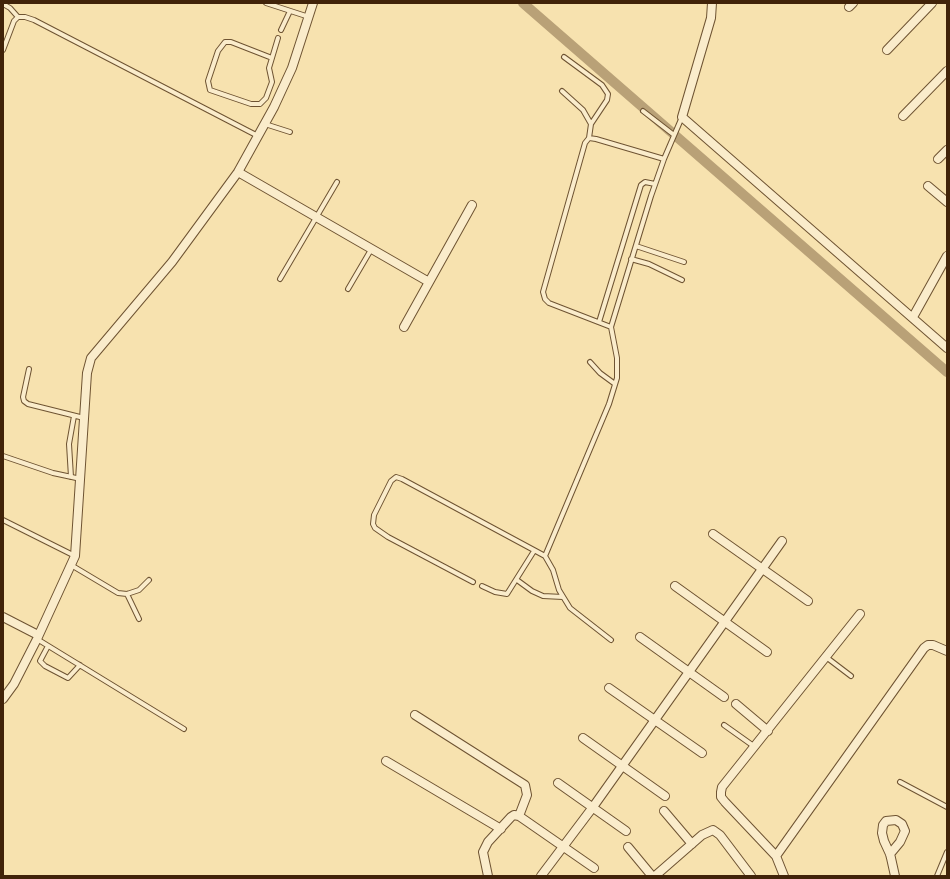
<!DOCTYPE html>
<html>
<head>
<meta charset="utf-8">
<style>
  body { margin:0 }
  #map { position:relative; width:950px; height:879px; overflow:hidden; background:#f7e2af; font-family:Cardo,serif }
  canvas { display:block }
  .frame { position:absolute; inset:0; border:4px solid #412309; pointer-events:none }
</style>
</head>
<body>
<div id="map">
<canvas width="950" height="879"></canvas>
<div class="frame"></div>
</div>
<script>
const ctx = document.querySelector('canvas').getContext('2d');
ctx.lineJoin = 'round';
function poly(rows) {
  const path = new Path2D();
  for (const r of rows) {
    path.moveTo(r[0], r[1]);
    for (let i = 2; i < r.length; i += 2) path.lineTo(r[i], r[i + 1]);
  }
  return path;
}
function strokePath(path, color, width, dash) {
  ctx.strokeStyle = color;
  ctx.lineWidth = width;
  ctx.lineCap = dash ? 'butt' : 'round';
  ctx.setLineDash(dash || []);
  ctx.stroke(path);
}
strokePath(poly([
  [523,3,947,372]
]), '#b9a177', 10);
const lane = poly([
  [266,3,309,17],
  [3,4,10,8,18,17],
  [281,30,290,11],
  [3,50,14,21,18,17,25,17,34,20,258,136],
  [564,57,602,85,608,94,607,100,591,124,589,138],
  [272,58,231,42,225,42,218,51,208,81,210,90,251,104,260,104,266,98,272,82,269,68,278,38],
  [562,91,583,110,591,124],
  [643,111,674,135],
  [265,124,290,132],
  [636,246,684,262],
  [631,259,649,264,682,280],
  [280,279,337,182],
  [348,289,372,248],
  [599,322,641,185,645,182,655,184],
  [611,327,549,303,545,299,543,292,585,143,589,138,596,139,664,159],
  [590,362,600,373,615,384],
  [29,369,23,397,24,401,28,404,84,418],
  [3,456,53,473,81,479],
  [71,477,69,444,74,416],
  [3,520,75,556],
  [545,556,609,404,617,378,617,358,611,327,651,196,664,159,682,117],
  [71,565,118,593,127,594,139,590,149,580],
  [517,580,532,591,543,596,563,597],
  [473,582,388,537,375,528,373,524,374,515,391,481,396,477,402,479,545,556,553,570,559,590,570,608,611,640],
  [482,586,495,592,507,594,534,551],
  [127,594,139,619],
  [37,639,184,729],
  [48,646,40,661,45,666,68,678,80,665],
  [826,657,851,676],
  [724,725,755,747],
  [900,782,947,807],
  [937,876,947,852]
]);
const street = poly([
  [712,3,711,18,682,117,947,348],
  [849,7,853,3],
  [887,50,932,3],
  [903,116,947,71],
  [938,159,947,150],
  [238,172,429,282],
  [928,186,947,202],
  [913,317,947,256],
  [404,327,472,205],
  [713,534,808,601],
  [675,586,767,652],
  [3,617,38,635],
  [640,637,724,697],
  [609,688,702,753],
  [3,699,14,684,37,639,75,556,87,373,91,358,172,262,238,172,274,107,292,68,313,3],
  [736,704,768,731],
  [415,715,525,785,527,795,519,816],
  [583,738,665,796],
  [386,761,501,829],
  [558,783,626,831],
  [664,811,692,844],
  [628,847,652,876],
  [890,854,900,842,905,831,902,824,896,820,886,821,883,825,882,833,884,841,890,854,891,858,895,876],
  [776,856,924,648,928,645,933,645,947,651],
  [488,876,483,852,488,842,511,817,514,815,519,816,594,868],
  [541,876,593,807,782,541],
  [655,876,702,835,713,830,720,835,751,876],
  [784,876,776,856,725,802,721,797,721,792,722,787,860,614]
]);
strokePath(lane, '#6e5332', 6);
strokePath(street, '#6e5332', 10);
strokePath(lane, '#faeccb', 4);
strokePath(street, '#faeccb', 8);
</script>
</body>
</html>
